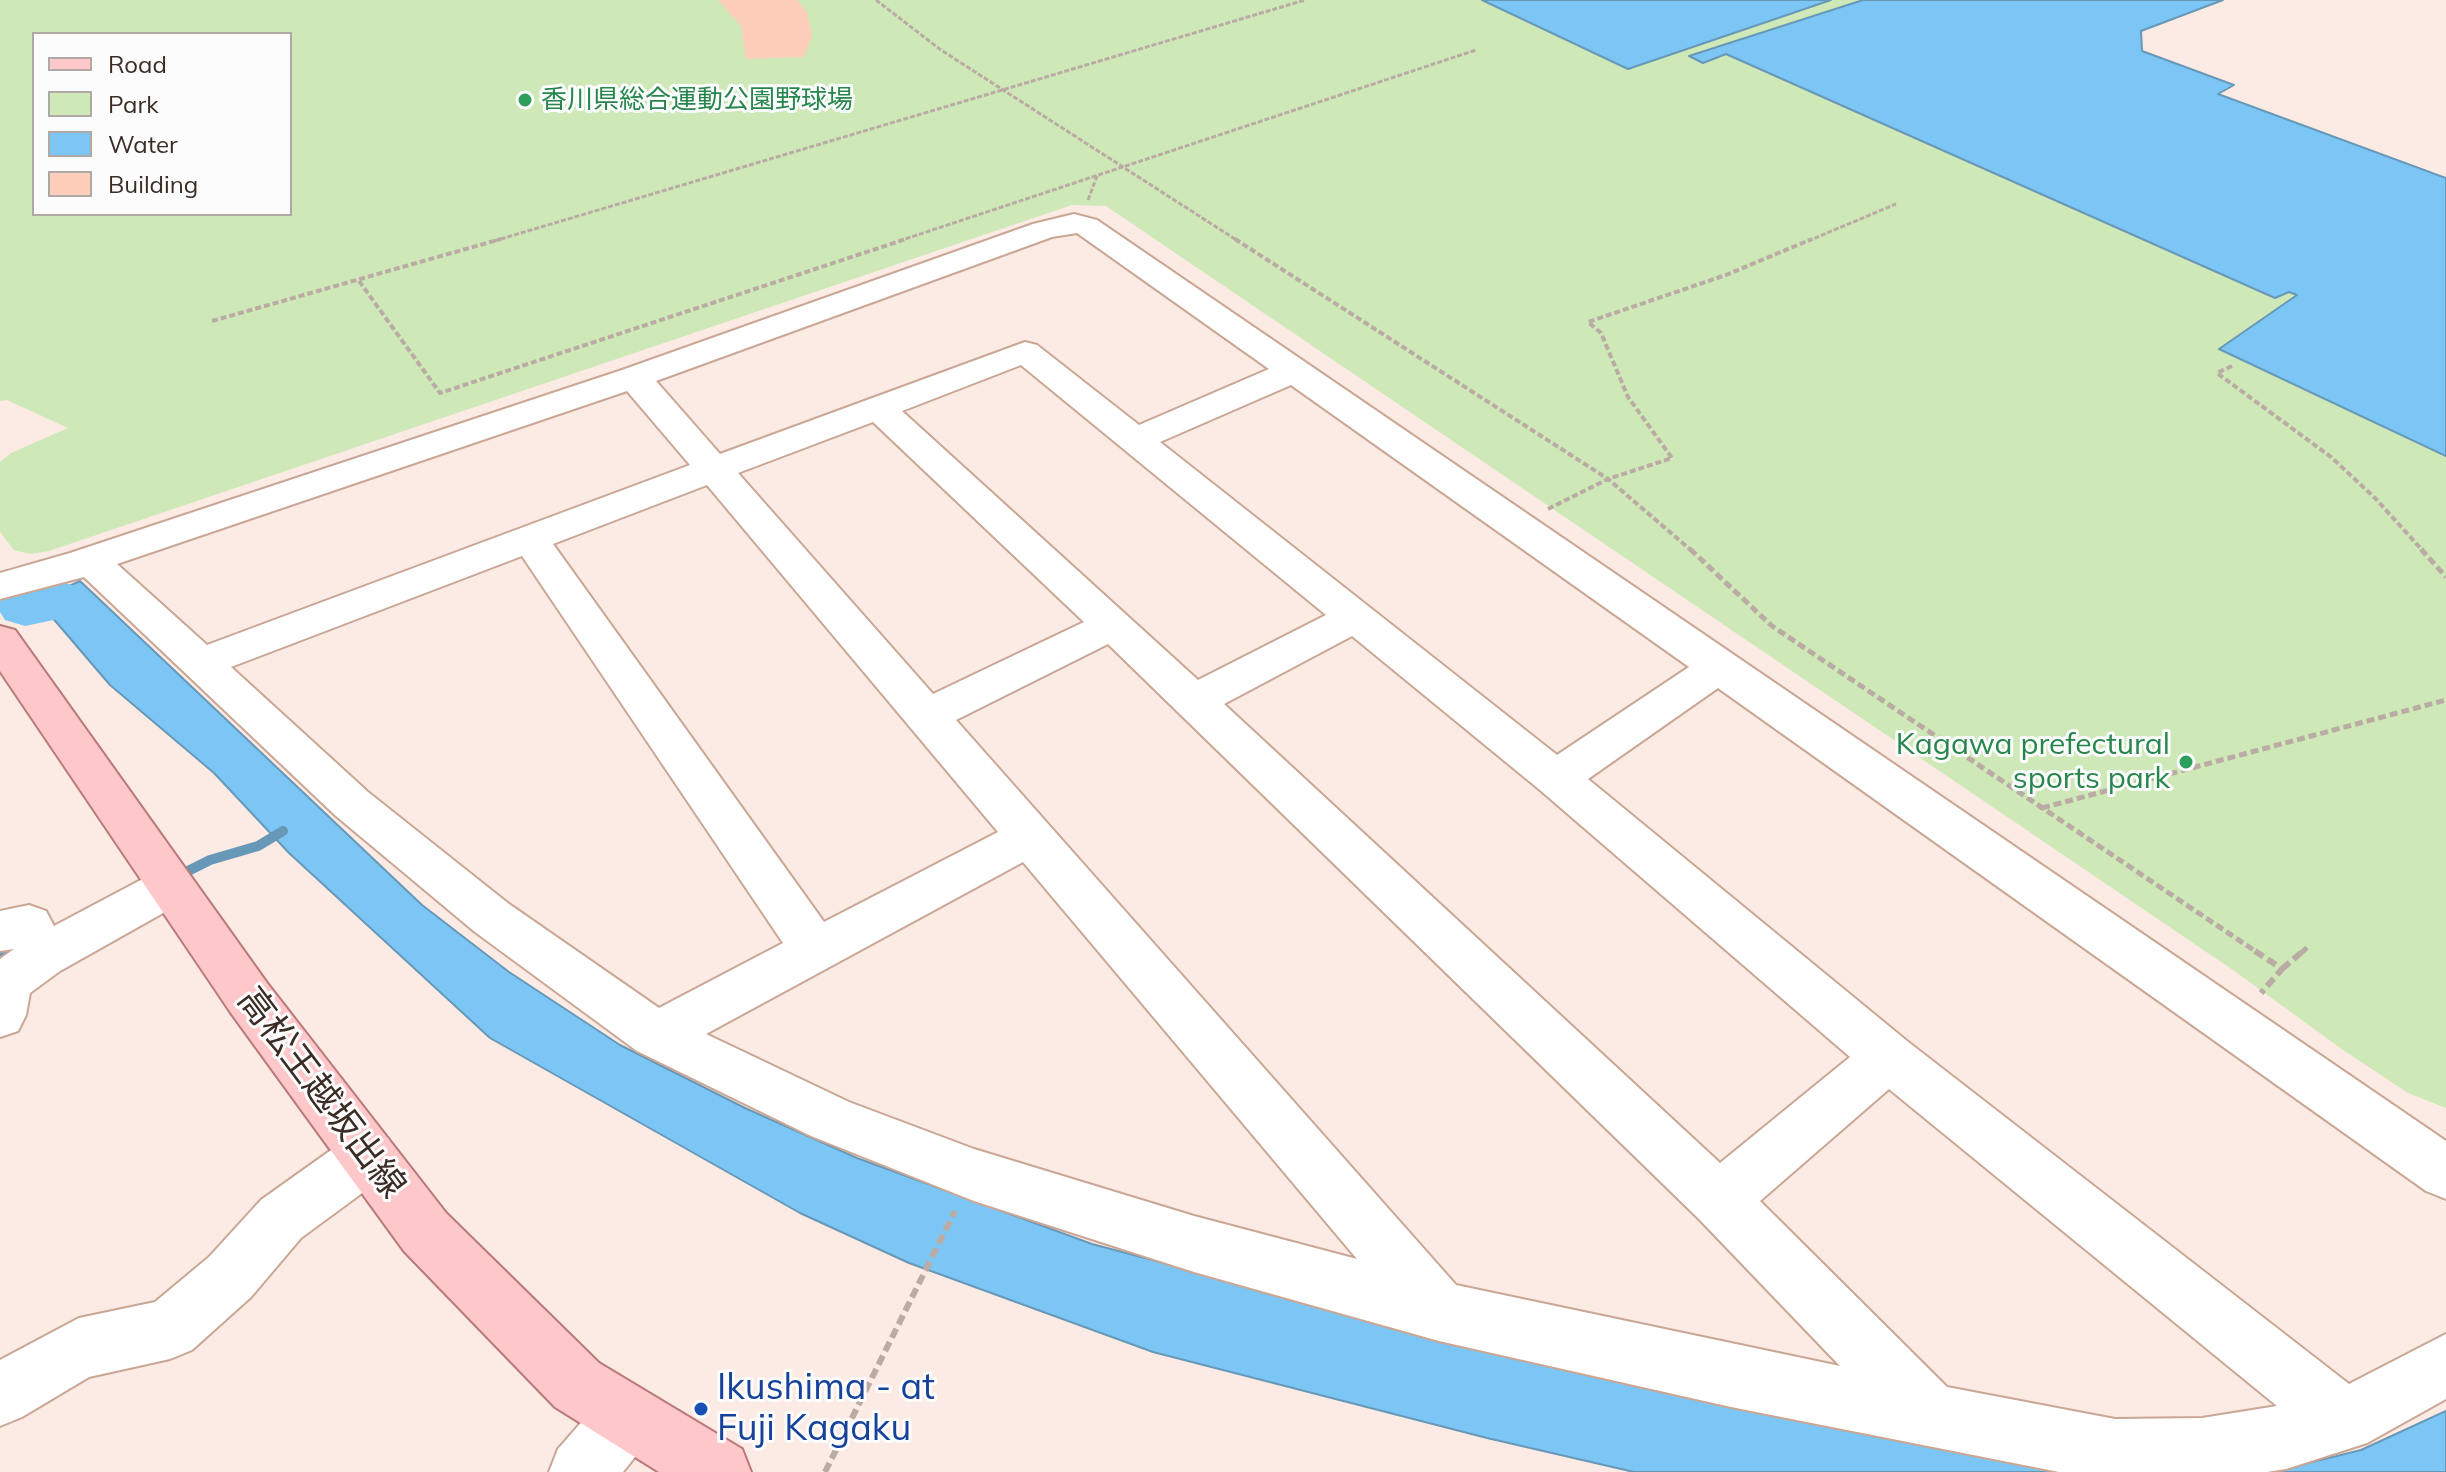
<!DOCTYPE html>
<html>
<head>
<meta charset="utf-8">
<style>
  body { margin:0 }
  #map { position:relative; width:2446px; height:1472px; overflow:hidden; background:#fbebe4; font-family:Mulish,sans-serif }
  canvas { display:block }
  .legend { position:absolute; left:32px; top:32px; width:260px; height:184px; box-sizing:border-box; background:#fcfcfc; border:2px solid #afa9a6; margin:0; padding:10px 14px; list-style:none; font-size:24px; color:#3b2d26 }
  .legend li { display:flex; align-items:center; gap:16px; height:40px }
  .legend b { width:40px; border:2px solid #afa9a6 }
</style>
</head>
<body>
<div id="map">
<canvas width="2446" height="1472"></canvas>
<ul class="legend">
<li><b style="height:10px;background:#fec8cb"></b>Road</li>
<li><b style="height:22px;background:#cee8b7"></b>Park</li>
<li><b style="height:22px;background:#7cc6f5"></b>Water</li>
<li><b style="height:22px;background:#fdcfba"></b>Building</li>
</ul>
</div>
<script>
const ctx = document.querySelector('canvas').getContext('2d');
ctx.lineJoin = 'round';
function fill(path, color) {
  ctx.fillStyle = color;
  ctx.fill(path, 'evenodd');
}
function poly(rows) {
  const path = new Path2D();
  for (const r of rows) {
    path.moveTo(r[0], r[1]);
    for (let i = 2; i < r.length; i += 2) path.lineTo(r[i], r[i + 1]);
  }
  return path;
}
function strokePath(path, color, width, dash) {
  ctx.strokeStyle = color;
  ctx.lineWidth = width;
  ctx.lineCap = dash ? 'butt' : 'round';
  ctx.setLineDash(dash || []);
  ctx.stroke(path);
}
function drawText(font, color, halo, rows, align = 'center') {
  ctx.font = font + ' Mulish,"Noto Sans JP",sans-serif';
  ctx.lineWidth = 6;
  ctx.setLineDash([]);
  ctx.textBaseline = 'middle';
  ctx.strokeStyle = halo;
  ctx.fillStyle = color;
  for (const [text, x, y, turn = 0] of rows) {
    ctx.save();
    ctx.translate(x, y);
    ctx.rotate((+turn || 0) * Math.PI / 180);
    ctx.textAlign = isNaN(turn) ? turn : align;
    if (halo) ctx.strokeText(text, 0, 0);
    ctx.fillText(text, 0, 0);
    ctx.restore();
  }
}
fill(poly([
  [0,0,1482,0,1628,69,1830,0,1863,0,1690,55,1703,63,1726,54,2274,298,2289,292,2297,295,2220,349,2446,456,2446,1108,2408,1093,2343,1050,2233,970,1106,206,1072,205,49,551,30,554,14,550,0,532,0,462,11,453,68,428,7,400,0,401],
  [34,34,290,34,290,214,34,214]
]), '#cee8b7');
const water = poly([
  [1482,0,1831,0,1628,69,1482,0],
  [1863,0,2223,0,2141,31,2142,51,2234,85,2218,94,2446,178,2446,456,2219,349,2297,295,2289,292,2275,298,1726,54,1703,63,1689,56,1863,0],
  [80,581,422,905,509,972,620,1045,745,1108,857,1158,1092,1244,1349,1312,2120,1472,1634,1472,1487,1438,1153,1352,909,1263,800,1213,490,1038,289,853,214,773,110,685,45,609,41,599,80,581],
  [2446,1411,2446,1472,2272,1472,2361,1450,2446,1411]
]);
fill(water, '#7cc6f5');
strokePath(water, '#6898b7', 2);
strokePath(poly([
  [178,876,210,860,258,846,283,831],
  [0,953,21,946]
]), '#6898b7', 10);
strokePath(poly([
  [0,953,6,951]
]), '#6898b7', 13);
fill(poly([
  [62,582,82,588,90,601,82,614,25,626,5,620,0,612,0,602,5,594,62,582]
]), '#7cc6f5');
fill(poly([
  [718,0,797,0,807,12,812,36,804,57,746,59,741,26]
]), '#fdcfba');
const minor = poly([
  [1074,214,1097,220,2446,1141,2446,1199,2426,1191,1718,688,1588,779,1907,1041,2349,1384,2446,1334,2446,1399,2367,1443,2286,1469,2267,1472,2059,1472,1731,1407,1439,1341,1194,1272,974,1201,811,1136,637,1051,475,932,336,816,84,577,0,599,0,573,70,553,622,370,1033,224,1074,214],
  [1077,233,1269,369,1139,425,1037,345,1025,342,720,454,656,381,1052,237,1077,233],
  [1021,365,1326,615,1198,680,902,411,1021,365],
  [1291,385,1689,667,1557,755,1160,442,1291,385],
  [627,391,690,465,207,645,117,564,627,391],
  [873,422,1084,622,933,694,738,473,873,422],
  [707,485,998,832,824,922,553,544,707,485],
  [522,556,783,943,659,1008,509,904,368,792,231,667,522,556],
  [1352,636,1540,790,1850,1057,1720,1163,1224,704,1352,636],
  [1108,644,1699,1219,1840,1366,1456,1285,956,720,1108,644],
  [1023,862,1357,1259,1194,1216,974,1149,849,1102,706,1034,1023,862],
  [1889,1089,2277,1406,2202,1418,2115,1419,1947,1387,1760,1201,1889,1089],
  [171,867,188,873,195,886,188,899,60,971,30,993,26,1015,18,1031,0,1037,0,959,14,949,0,951,0,911,29,905,46,911,54,926,154,873,171,867],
  [368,1130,388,1138,396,1156,388,1174,301,1238,251,1297,192,1350,170,1359,89,1377,22,1417,0,1426,0,1360,79,1318,155,1302,209,1257,261,1200,348,1138,368,1130],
  [628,1384,650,1394,660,1416,650,1438,623,1472,549,1472,558,1449,606,1394,628,1384]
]);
const major = poly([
  [0,626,15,630,267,983,446,1213,599,1363,742,1449,751,1472,659,1472,555,1407,404,1251,231,1013,0,671,0,626]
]);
strokePath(minor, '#caa695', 4);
strokePath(major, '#ba7a7a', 4);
strokePath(poly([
  [876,0,941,50,1238,241],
  [1088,200,1097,176],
  [494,241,1305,0],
  [899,241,1476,50],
  [1808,241,1896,204]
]), '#baaba4', 3, [5, 2]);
strokePath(poly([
  [1235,239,1608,479,1692,551],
  [359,281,440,393,906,239],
  [212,321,501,239],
  [2232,366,2217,373,2331,457,2375,498,2423,551],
  [1548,509,1608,479,1672,458,1628,397,1601,333,1588,322,1726,275,1812,239]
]), '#baaba4', 4, [6, 3]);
strokePath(poly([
  [1690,549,1772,626,2258,953],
  [2421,549,2446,577],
  [2042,808,2446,700],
  [2301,953,2310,945]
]), '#baaba4', 5, [8, 4]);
strokePath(poly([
  [2255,951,2282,969,2261,993],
  [2282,969,2303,951],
  [825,1472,955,1211]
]), '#baaba4', 6, [10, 5]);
fill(minor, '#fff');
fill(major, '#fec8cb');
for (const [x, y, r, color] of [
  [525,100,8,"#2e9e5b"],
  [2186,762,8,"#2e9e5b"],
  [701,1409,8,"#1a4fb4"]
]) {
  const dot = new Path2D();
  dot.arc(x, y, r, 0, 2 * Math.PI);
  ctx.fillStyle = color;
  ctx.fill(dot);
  strokePath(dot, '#fcfcfc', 3);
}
drawText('26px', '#27864d', '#fcfcfc', [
  ["香川県総合運動公園野球場",541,100]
], 'left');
drawText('30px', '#27864d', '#fcfcfc', [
  ["Kagawa prefectural",2170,745],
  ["sports park",2170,779]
], 'right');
drawText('36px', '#3b2d26', '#fcfcfc', [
  ["高松王越坂出線",321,1093,53]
]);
drawText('36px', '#164399', '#fcfcfc', [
  ["Ikushima - at",717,1388],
  ["Fuji Kagaku",717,1429]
], 'left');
</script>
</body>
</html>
